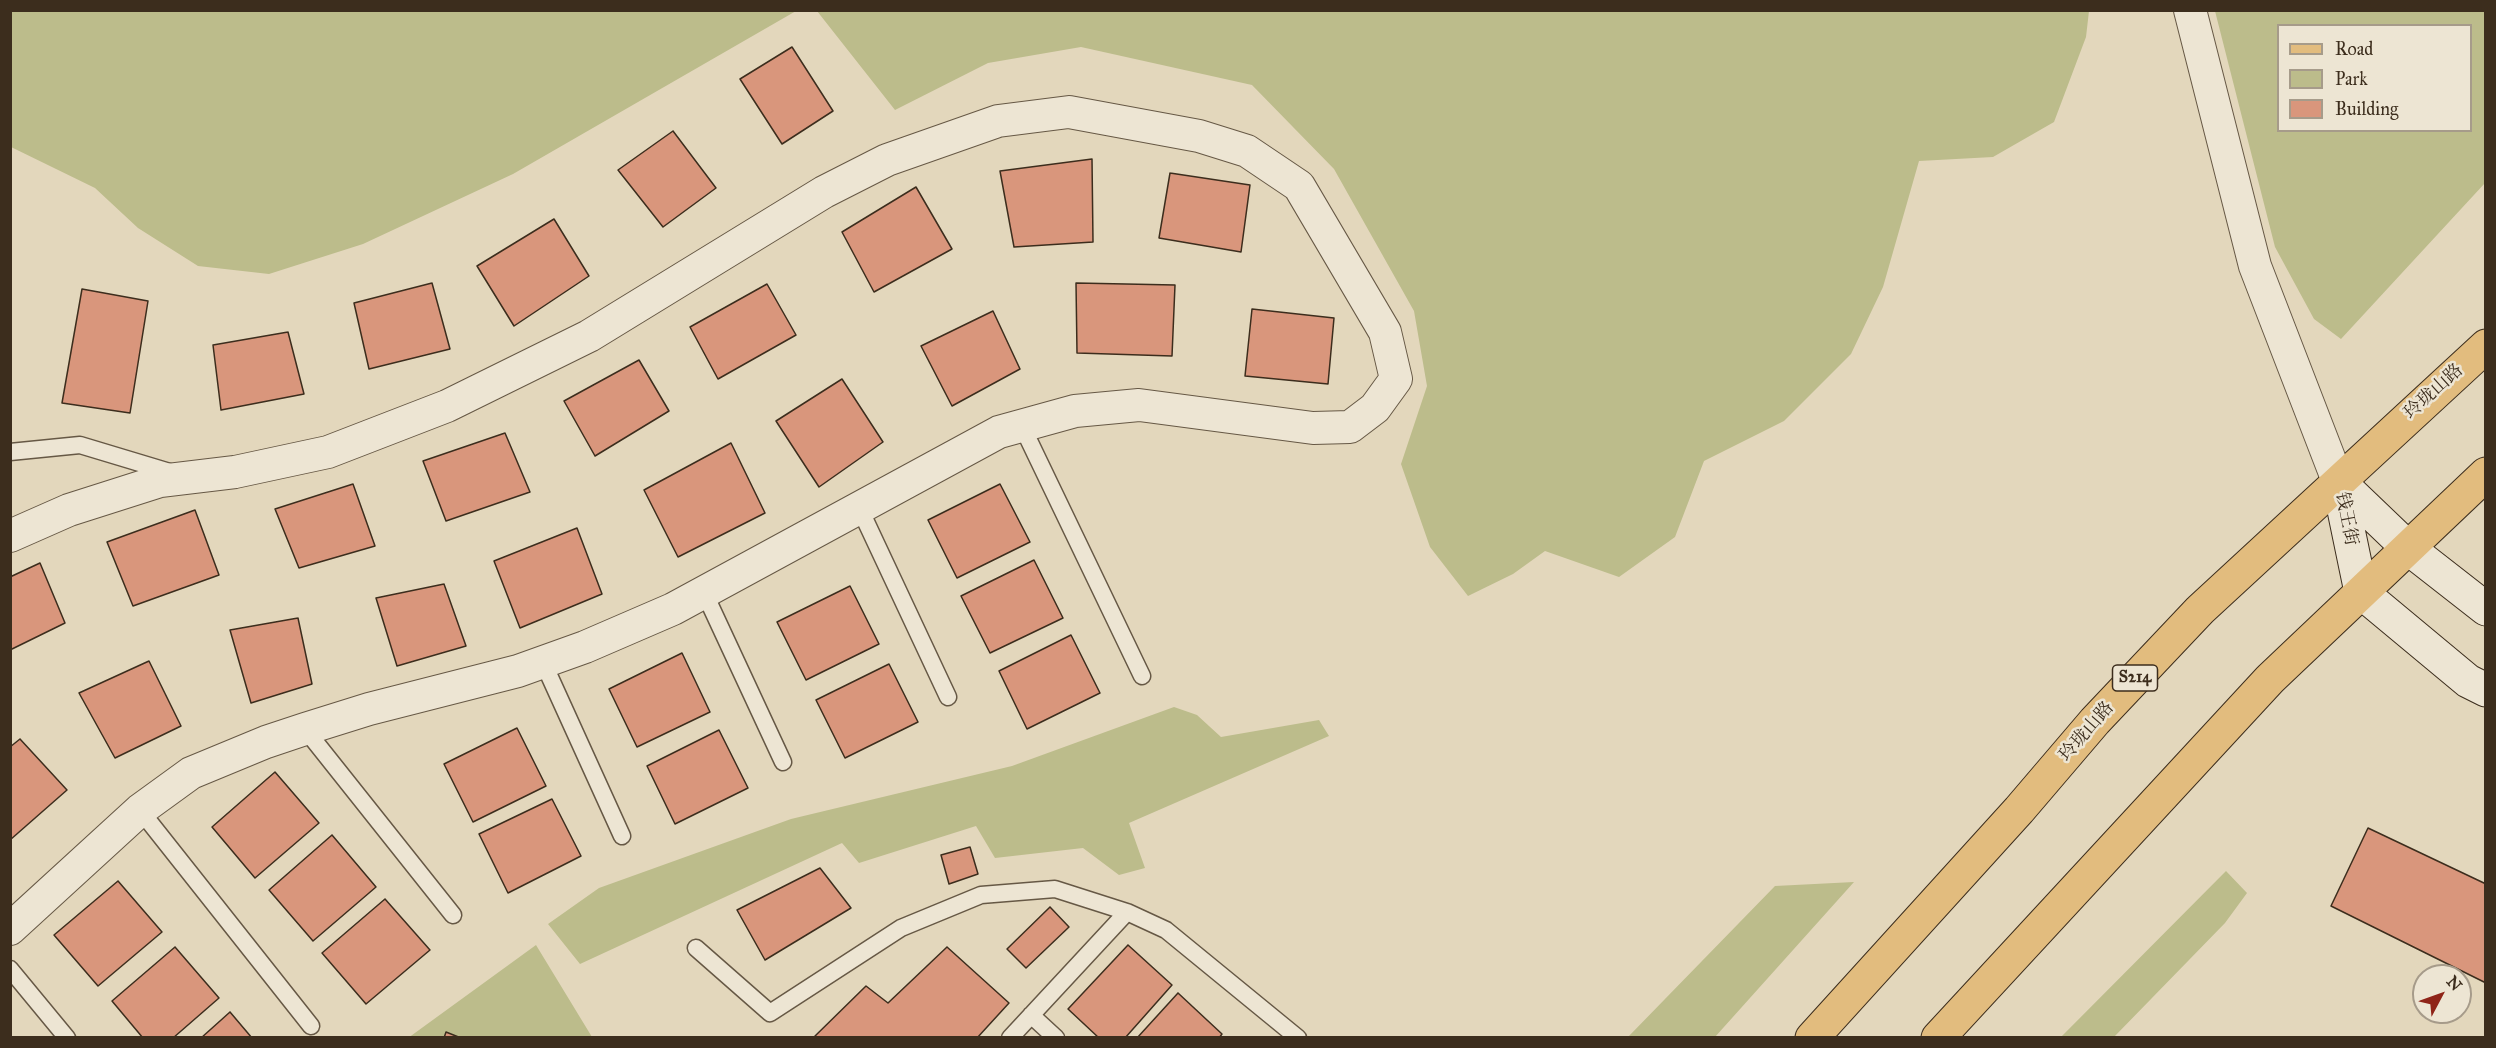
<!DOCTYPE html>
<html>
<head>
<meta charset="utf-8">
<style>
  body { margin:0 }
  #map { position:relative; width:2496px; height:1048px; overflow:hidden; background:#e3d7bc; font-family:"IM FELL Great Primer",serif }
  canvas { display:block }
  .frame { position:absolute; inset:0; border:12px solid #3c2d1d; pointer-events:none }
  .legend { position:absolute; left:2277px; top:24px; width:195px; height:108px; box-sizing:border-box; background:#ede5d3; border:2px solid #a69b8a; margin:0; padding:8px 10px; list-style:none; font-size:18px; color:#3c2d1d }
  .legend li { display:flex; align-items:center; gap:12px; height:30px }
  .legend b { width:30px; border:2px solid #a69b8a }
  .north { position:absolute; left:2412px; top:964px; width:60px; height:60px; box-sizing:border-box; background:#ede5d3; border:2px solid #a69b8a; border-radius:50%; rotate:49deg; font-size:16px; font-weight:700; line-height:24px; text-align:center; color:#3c2d1d }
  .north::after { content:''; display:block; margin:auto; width:21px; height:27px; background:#8f2418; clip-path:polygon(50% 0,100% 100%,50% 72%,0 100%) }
</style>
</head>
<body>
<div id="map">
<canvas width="2496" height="1048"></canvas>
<div class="frame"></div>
<ul class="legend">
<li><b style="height:8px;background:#e2bc7e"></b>Road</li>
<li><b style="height:16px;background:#bcbc8b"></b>Park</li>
<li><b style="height:16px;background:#d9967c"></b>Building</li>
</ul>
<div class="north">N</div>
</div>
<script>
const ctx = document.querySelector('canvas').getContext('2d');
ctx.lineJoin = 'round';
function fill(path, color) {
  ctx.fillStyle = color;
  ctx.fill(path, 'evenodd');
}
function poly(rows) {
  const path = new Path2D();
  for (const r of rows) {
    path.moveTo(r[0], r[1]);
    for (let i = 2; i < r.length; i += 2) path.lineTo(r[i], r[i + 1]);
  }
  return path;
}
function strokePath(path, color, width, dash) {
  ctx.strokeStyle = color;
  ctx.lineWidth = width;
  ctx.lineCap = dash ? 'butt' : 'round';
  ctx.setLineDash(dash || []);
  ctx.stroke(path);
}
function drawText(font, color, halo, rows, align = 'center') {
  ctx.font = font + ' "IM FELL Great Primer","Noto Serif SC",serif';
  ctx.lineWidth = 5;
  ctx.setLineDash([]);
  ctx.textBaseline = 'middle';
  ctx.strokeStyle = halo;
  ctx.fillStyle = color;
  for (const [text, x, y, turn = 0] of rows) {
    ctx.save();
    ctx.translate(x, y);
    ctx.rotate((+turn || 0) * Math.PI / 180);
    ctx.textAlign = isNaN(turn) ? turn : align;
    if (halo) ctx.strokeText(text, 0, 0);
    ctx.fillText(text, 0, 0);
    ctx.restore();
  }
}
fill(poly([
  [11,10,796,10,796,11,513,174,363,244,269,274,198,266,138,228,95,188,11,147],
  [817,11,2089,11,2086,37,2054,122,1993,157,1919,161,1883,287,1851,354,1784,421,1704,461,1675,537,1619,577,1545,551,1513,574,1468,596,1430,547,1401,464,1427,386,1414,311,1334,169,1252,85,1081,47,988,63,895,110],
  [2215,11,2485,11,2485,183,2341,339,2314,319,2275,247],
  [2278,26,2470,26,2470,130,2278,130],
  [1174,707,1197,715,1221,737,1319,720,1329,736,1129,823,1145,868,1119,875,1083,848,995,858,976,826,859,863,842,843,580,964,548,924,599,888,791,819,1012,766],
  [2226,871,2247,893,2225,923,2114,1037,2061,1037],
  [1854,882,1715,1037,1628,1037,1775,886],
  [536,945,592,1037,408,1038]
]), '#bcbc8b');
const building = poly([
  [792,47,833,111,782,144,740,79,792,47],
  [673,131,716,188,663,227,618,170,673,131],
  [1092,159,1093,242,1014,247,1000,171,1092,159],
  [1170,173,1250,185,1241,252,1159,238,1170,173],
  [916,187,952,249,874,292,842,232,916,187],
  [554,219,589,276,514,326,477,266,554,219],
  [432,283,450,349,369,369,354,303,432,283],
  [1076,283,1175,285,1172,356,1077,353,1076,283],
  [767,284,796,335,718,379,690,327,767,284],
  [82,289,148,301,130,413,62,403,82,289],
  [1252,309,1334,318,1328,384,1245,376,1252,309],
  [993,311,1020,369,952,406,921,346,993,311],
  [288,332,304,394,221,410,213,345,288,332],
  [639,360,669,411,595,456,564,401,639,360],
  [842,379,883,442,819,487,776,421,842,379],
  [505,433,530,492,446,521,423,461,505,433],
  [731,443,765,513,678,557,644,490,731,443],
  [353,484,375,546,299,568,275,509,353,484],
  [1000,484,1030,542,957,578,928,520,1000,484],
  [195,510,219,575,133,606,107,542,195,510],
  [577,528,602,594,520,628,494,561,577,528],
  [1034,560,1063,618,990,653,961,596,1034,560],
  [40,563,65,623,10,650,10,577,40,563],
  [444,584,466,646,397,666,376,598,444,584],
  [850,586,879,644,806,680,777,622,850,586],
  [298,618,312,684,251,703,230,630,298,618],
  [1071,635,1100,693,1027,729,999,671,1071,635],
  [682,653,710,712,637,747,609,689,682,653],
  [149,661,181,726,115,758,79,693,149,661],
  [889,664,918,722,845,758,816,700,889,664],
  [517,728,546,786,473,822,444,764,517,728],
  [719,730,748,788,675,824,647,766,719,730],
  [20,739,67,790,10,840,10,747,20,739],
  [275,772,319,823,255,878,212,827,275,772],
  [552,799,581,856,508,893,479,834,552,799],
  [2368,828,2486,884,2486,983,2331,906,2368,828],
  [332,835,376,887,313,941,269,890,332,835],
  [970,847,978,874,949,884,941,855,970,847],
  [820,868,851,908,765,960,737,910,820,868],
  [118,881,162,932,98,986,54,935,118,881],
  [385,899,430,950,366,1004,322,953,385,899],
  [1050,907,1069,927,1026,968,1007,949,1050,907],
  [1128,945,1172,985,1125,1038,1099,1038,1068,1009,1128,945],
  [175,947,219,998,173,1038,143,1038,112,1001,175,947],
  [947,947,1009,1003,977,1038,813,1038,866,986,888,1003,947,947],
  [1178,993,1222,1034,1219,1038,1137,1038,1178,993],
  [230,1012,252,1038,201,1038,230,1012],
  [446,1032,461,1038,444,1038,446,1032]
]);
fill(building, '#d9967c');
strokePath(building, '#3c2d1d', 1.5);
const lane = poly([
  [1022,426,1142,676],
  [10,452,80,445,173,473],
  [859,507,948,697],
  [704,592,783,762],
  [543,662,622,836],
  [305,729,453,915],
  [140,810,311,1026],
  [696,948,770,1013,901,928,981,895,1055,889,1127,912,1166,930,1298,1038],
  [10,969,67,1038],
  [1031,1015,1056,1038],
  [1010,1038,1127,912]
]);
const street = poly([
  [2190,10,2255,266,2338,481],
  [10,536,69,510,160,481,235,472,328,452,447,406,589,336,824,192,887,160,998,121,1069,112,1199,136,1247,151,1299,186,1385,332,1396,379,1375,408,1350,427,1313,428,1139,405,1075,411,999,432,673,609,585,647,518,671,369,709,305,729,266,742,191,773,140,810,10,929]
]);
const secondary = poly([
  [2338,481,2361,592,2468,681,2486,690],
  [2338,481,2408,548,2486,609]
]);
const primary = poly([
  [1812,1038,2019,810,2095,721,2200,610,2486,346],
  [1938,1038,2270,679,2486,474]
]);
strokePath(lane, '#665845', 19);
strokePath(street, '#665845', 34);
strokePath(secondary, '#3c2d1d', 35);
strokePath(primary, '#3c2d1d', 35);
strokePath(lane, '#ede5d3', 16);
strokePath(street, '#ede5d3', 32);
strokePath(secondary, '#ede5d3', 33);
strokePath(primary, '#e2bc7e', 33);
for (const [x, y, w] of [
  [2135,678,45]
]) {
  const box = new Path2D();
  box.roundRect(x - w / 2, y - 13, w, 26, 4.5);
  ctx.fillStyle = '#ede5d3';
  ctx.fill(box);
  strokePath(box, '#3c2d1d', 1.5);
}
drawText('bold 16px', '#3c2d1d', null, [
  ["S214",2135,678]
]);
drawText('18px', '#3c2d1d', '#ede5d3', [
  ["玲珑山路",2434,392,-42],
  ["钱王街",2346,519,79],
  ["玲珑山路",2087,732,-49]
]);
</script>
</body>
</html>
